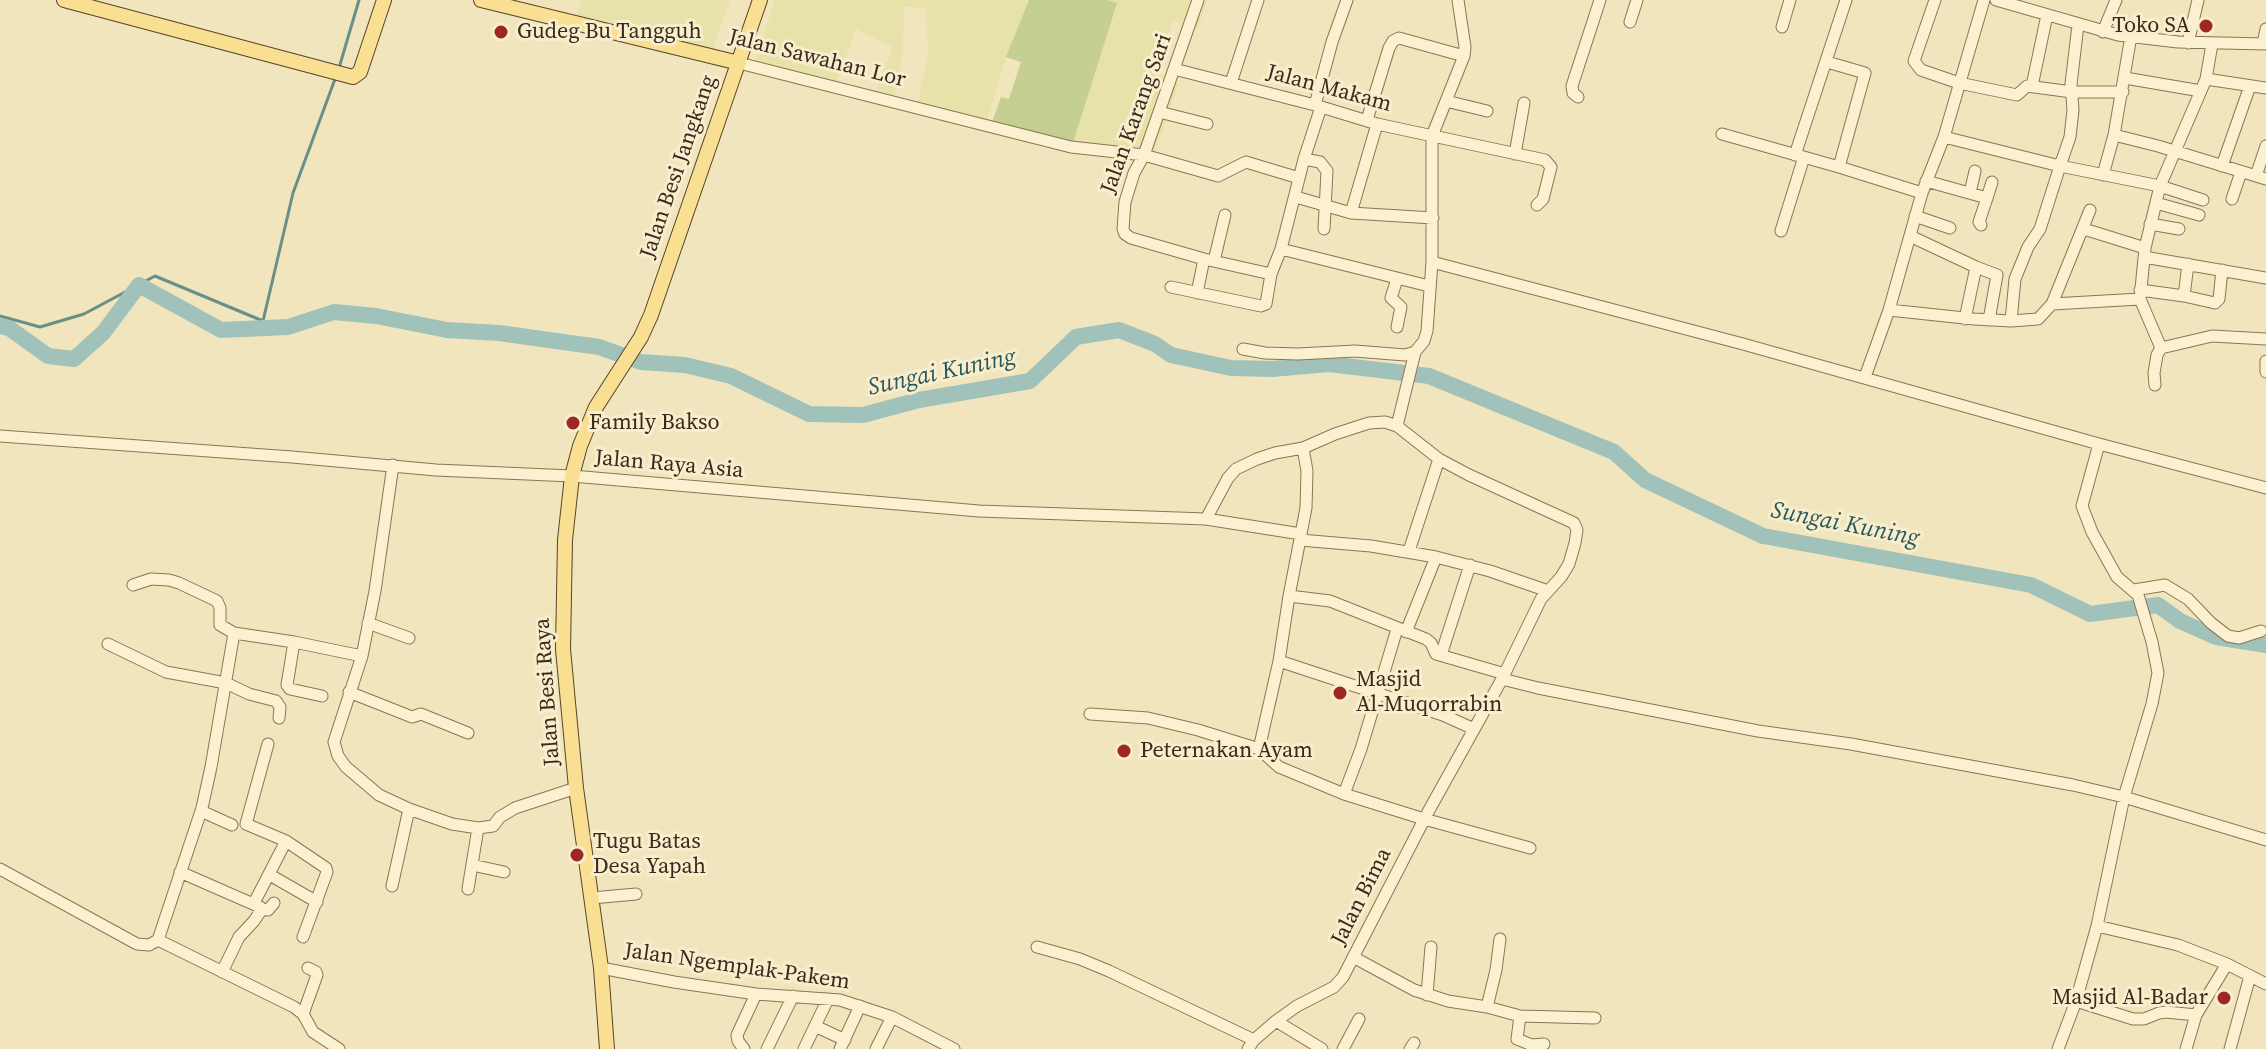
<!DOCTYPE html>
<html>
<head>
<meta charset="utf-8">
<style>
  body { margin:0 }
  canvas { display:block; background:#f1e5bd }
</style>
</head>
<body>
<canvas width="2266" height="1049"></canvas>
<script>
const ctx = document.querySelector('canvas').getContext('2d');
ctx.lineJoin = 'round';
function fill(path, color) {
  ctx.fillStyle = color;
  ctx.fill(path, 'evenodd');
}
function poly(rows) {
  const path = new Path2D();
  for (const r of rows) {
    path.moveTo(r[0], r[1]);
    for (let i = 2; i < r.length; i += 2) path.lineTo(r[i], r[i + 1]);
  }
  return path;
}
function strokePath(path, color, width, dash) {
  ctx.strokeStyle = color;
  ctx.lineWidth = width;
  ctx.lineCap = dash ? 'butt' : 'round';
  ctx.setLineDash(dash || []);
  ctx.stroke(path);
}
function drawText(font, color, halo, rows, align = 'center') {
  ctx.font = font + ' "Source Serif 4",serif';
  ctx.lineWidth = 6;
  ctx.setLineDash([]);
  ctx.textBaseline = 'middle';
  ctx.strokeStyle = halo;
  ctx.fillStyle = color;
  for (const [text, x, y, turn = 0] of rows) {
    ctx.save();
    ctx.translate(x, y);
    ctx.rotate((+turn || 0) * Math.PI / 180);
    ctx.textAlign = isNaN(turn) ? turn : align;
    if (halo) ctx.strokeText(text, 0, 0);
    ctx.fillText(text, 0, 0);
    ctx.restore();
  }
}
fill(poly([
  [582,0,730,0,711,56,574,22],
  [775,0,1029,0,1006,57,986,124,917,106,928,55,926,9,904,6,903,48,895,100,875,95,892,47,856,29,835,86,754,66],
  [1108,0,1207,0,1198,28,1173,21,1153,72,1179,84,1155,151,1073,143,1117,3]
]), '#e7e1aa');
fill(poly([
  [1029,0,1108,0,1117,3,1073,143,991,125,1001,97,1009,99,1021,62,1006,57]
]), '#c4cf91');
strokePath(poly([
  [339,68,359,0],
  [0,316,40,327,84,314,155,276,263,321,293,193,335,79]
]), '#689089', 3);
strokePath(poly([
  [0,326,9,328,48,356,74,359,103,333,139,285,221,330,288,327,334,312,376,316,447,330,499,333,599,347,641,362,685,365,731,376,809,414,863,415,919,400,1030,381,1076,337,1119,330,1155,344,1171,355,1231,368,1272,369,1329,364,1429,376,1614,452,1645,480,1763,536,2031,585,2090,614,2158,605,2180,621,2216,637,2266,645]
]), '#a1c2ba', 16);
const minor = poly([
  [1198,0,1144,155,1134,173,1125,202,1123,229,1125,234,1131,238,1204,259,1271,274],
  [1935,0,1914,61,1921,70,1959,83,2017,95,2027,86,2072,92,2123,92],
  [1996,0,2118,35,2178,42,2266,44],
  [1630,22,1637,0],
  [2078,25,2071,84,2073,110,2070,137,2060,166,2160,186,2203,200],
  [1782,27,1790,0],
  [2103,32,2116,0],
  [2188,43,2198,0],
  [2263,44,2266,29],
  [1827,62,1865,73,1839,167],
  [739,63,1071,147,1144,155,1218,176,1246,162,1299,178],
  [1174,69,1315,105,1377,124,1545,160,1551,167,1543,199,1537,205],
  [2125,78,2201,91],
  [2206,79,2266,88],
  [1231,83,1258,0],
  [2032,86,2047,15],
  [1578,97,1573,93,1572,86,1600,0],
  [1446,101,1487,111],
  [1315,105,1332,42,1347,0],
  [1159,112,1207,124],
  [1367,120,1389,48,1393,41,1399,38,1464,56],
  [1722,134,1839,167,1922,193],
  [2114,135,2158,146,2266,179],
  [1944,137,2060,166,2040,229,2028,247,2015,279,2011,321],
  [1515,154,1524,103],
  [1795,155,1846,0],
  [1304,159,1320,162,1327,171,1324,229],
  [2222,166,2250,86],
  [2103,175,2114,135,2131,36],
  [2256,176,2266,146],
  [1926,181,1987,198,1979,222,1981,225],
  [1970,193,1975,171],
  [1296,197,1351,213,1377,124],
  [1987,198,1992,182],
  [2232,199,2241,172],
  [2156,203,2199,215],
  [1351,213,1433,218],
  [1915,216,1950,228],
  [2150,224,2179,229],
  [2084,229,2145,248],
  [1781,231,1804,157],
  [1910,236,1976,267,1997,275,1989,320],
  [1281,249,1429,286],
  [2144,257,2266,278],
  [1214,261,1225,215],
  [1432,262,1432,136,1464,56,1465,47,1458,0],
  [1397,279,1391,298,1401,307,1397,327],
  [1171,287,1261,306,1266,304,1271,274,1281,249,1304,159,1321,107],
  [2140,290,2184,296,2215,303,2219,299,2222,270],
  [1197,293,1204,259],
  [2184,296,2188,264],
  [2052,304,2140,299],
  [1889,310,1974,319,2011,321,2038,319,2052,304,2090,210],
  [1965,319,1976,267],
  [2161,348,2212,336,2266,339],
  [1243,349,1265,353,1298,354,1355,351,1405,355,1415,352],
  [2266,361,2266,372],
  [1865,377,1889,310,1922,193,1944,137,1984,0],
  [2155,385,2154,373,2157,355,2161,348,2140,299,2145,248,2160,186,2206,79,2212,44],
  [1397,426,1415,352,1424,341,1427,331,1432,262,1743,344,2099,444,2266,488],
  [0,436,292,457,436,470,572,476,979,511,1206,519,1228,478,1236,469,1257,459,1275,453,1303,448,1335,434,1369,423,1385,422,1397,426,1439,459,1469,475,1574,523,1577,530,1575,543,1569,564,1561,577,1541,599,1502,679,1428,812,1343,977,1334,987,1297,1006,1276,1021,1254,1040,1248,1049],
  [1303,448,1307,471,1306,508,1289,596,1279,661,1443,715,1474,729],
  [393,465,375,591,362,656,334,742,338,756,346,767,379,795,409,809,452,824,478,828,493,826,500,817,515,808,576,788],
  [1206,519,1301,534],
  [1300,540,1371,546,1436,557,1490,571,1548,591],
  [1409,551,1439,459],
  [133,585,151,579,169,580,179,583,217,601,220,608,220,625,234,633,294,642,362,656],
  [2134,590,2165,585,2188,599,2211,623,2228,636,2239,638,2261,631],
  [1289,596,1330,601,1426,639,1431,643,1436,654,1505,674],
  [368,623,409,638],
  [1406,632,1436,557],
  [294,642,287,685,290,689,322,696],
  [108,644,166,672,226,683,249,694,276,701,280,707,279,718],
  [1441,655,1470,565],
  [1502,679,1538,688,1758,731,1851,744,2073,785,2124,797,2266,840],
  [349,692,412,717,421,714,468,733],
  [1090,714,1148,718,1198,730,1259,749,1279,767,1344,794,1424,819,1530,848],
  [268,744,246,824,286,841,326,868,327,872,303,937],
  [1259,749,1279,661],
  [1344,794,1361,749,1397,629],
  [201,811,232,825],
  [472,865,504,872],
  [0,869,137,944,149,945,158,940,294,1007,303,1014,313,1032,339,1049],
  [180,872,260,907,260,912,254,921,239,937,222,972],
  [270,875,317,902],
  [392,886,409,809],
  [468,889,478,828],
  [592,898,636,894],
  [254,903,286,841],
  [261,909,268,910,274,903],
  [2097,926,2178,945,2227,964,2266,984],
  [158,940,202,808,211,767,234,633],
  [1037,947,1080,959,1109,971,1254,1040],
  [1353,957,1414,990,1448,1001,1487,1007,1520,1016,1595,1018],
  [601,968,674,982,756,994,840,1000,892,1017,954,1049],
  [1427,995,1431,947],
  [2076,1001,2133,1019,2144,1019,2159,1013,2166,1012,2196,1015],
  [1487,1007,1496,970,1500,939],
  [303,1014,317,975,316,972,308,968],
  [1520,1016,1517,1039,1532,1045,1544,1044],
  [1276,1021,1322,1049],
  [815,1026,845,1040],
  [744,1049,738,1041,737,1035,756,994],
  [767,1049,793,996],
  [804,1049,828,999],
  [840,1049,860,1006],
  [876,1049,892,1017],
  [1343,1049,1359,1019],
  [1410,1049,1414,1043],
  [2058,1049,2076,1001,2097,926,2124,797,2152,704,2158,673,2152,642,2138,595,2117,577,2092,532,2082,506,2099,444],
  [2186,1049,2196,1015,2227,964],
  [2230,1049,2250,976]
]);
const major = poly([
  [64,0,353,77,360,72,384,0],
  [481,0,739,63],
  [607,1049,601,968,576,788,563,649,565,540,572,476,580,446,596,407,641,337,651,315,760,0]
]);
strokePath(minor, '#8a7555', 13);
strokePath(major, '#57422a', 16);
strokePath(minor, '#fbf1d1', 11);
strokePath(major, '#f8df91', 14);
for (const [x, y, r, color] of [
  [2206,26,8,"#9d2821"],
  [501,32,8,"#9d2821"],
  [573,423,8,"#9d2821"],
  [1340,693,8,"#9d2821"],
  [1124,751,8,"#9d2821"],
  [577,855,8,"#9d2821"],
  [2224,998,8,"#9d2821"]
]) {
  const dot = new Path2D();
  dot.arc(x, y, r, 0, 2 * Math.PI);
  ctx.fillStyle = color;
  ctx.fill(dot);
  strokePath(dot, '#f8eecd', 3);
}
drawText('22px', '#382b1b', '#f8eecd', [
  ["Toko SA",2190,26,"right"],
  ["Gudeg Bu Tangguh",517,32],
  ["Family Bakso",589,423],
  ["Masjid",1356,680],
  ["Al-Muqorrabin",1356,705],
  ["Peternakan Ayam",1140,751],
  ["Tugu Batas",593,842],
  ["Desa Yapah",593,867],
  ["Masjid Al-Badar",2208,998,"right"]
], 'left');
drawText('22px', '#382b1b', '#f8eecd', [
  ["Jalan Sawahan Lor",817,59,14],
  ["Jalan Makam",1329,89,15],
  ["Jalan Karang Sari",1137,114,-70],
  ["Jalan Besi Jangkang",679,167,-71],
  ["Jalan Raya Asia",669,465,5],
  ["Jalan Besi Raya",548,692,-94],
  ["Jalan Bima",1362,897,-63],
  ["Jalan Ngemplak-Pakem",737,967,8]
]);
drawText('italic 24px', '#295959', '#f8eecd', [
  ["Sungai Kuning",942,373,-12],
  ["Sungai Kuning",1845,525,11]
]);
</script>
</body>
</html>
